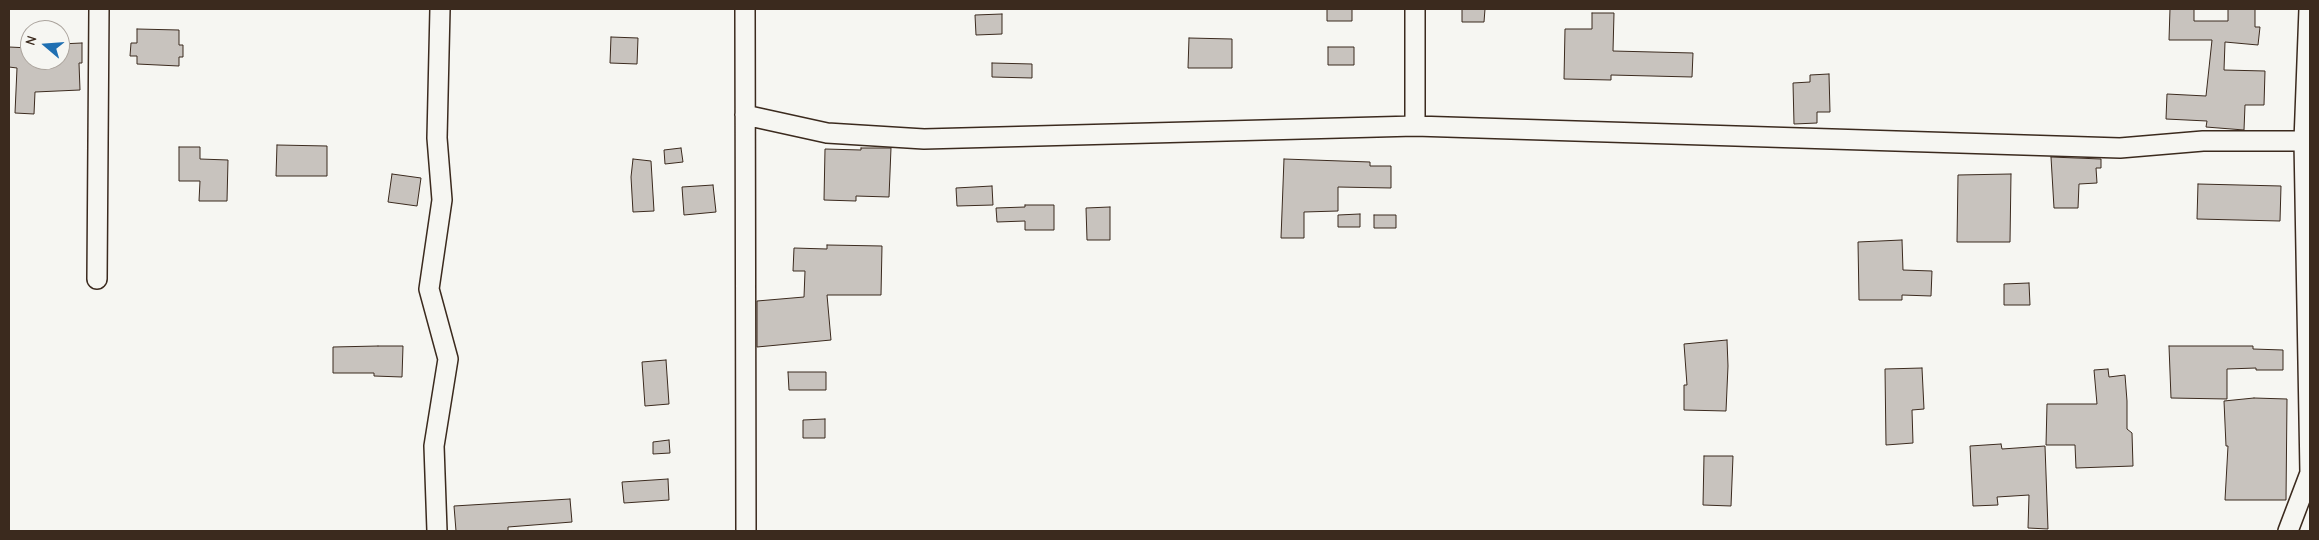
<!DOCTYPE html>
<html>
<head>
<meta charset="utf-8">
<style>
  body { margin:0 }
  #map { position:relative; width:2319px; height:540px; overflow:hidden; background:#f6f6f2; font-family:"Comic Neue",sans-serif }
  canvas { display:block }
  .frame { position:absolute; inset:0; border:10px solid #3b2a1e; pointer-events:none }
  .north { position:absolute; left:20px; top:20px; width:50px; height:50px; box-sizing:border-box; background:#f6f6f2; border:1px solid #aba49d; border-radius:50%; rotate:288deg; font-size:14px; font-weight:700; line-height:20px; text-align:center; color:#3b2a1e }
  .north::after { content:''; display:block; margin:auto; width:18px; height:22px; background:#1f6fb2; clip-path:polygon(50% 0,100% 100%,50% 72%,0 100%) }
</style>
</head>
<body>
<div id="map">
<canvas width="2319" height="540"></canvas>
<div class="frame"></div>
<div class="north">N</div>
</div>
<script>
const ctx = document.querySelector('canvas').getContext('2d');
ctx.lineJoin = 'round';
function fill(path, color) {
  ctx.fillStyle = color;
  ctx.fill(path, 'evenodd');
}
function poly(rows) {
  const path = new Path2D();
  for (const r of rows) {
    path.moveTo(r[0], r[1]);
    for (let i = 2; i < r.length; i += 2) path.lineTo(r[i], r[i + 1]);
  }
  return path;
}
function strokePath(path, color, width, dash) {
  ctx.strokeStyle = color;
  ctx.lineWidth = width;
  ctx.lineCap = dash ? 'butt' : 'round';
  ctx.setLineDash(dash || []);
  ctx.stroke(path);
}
const building = poly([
  [1327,9,1352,9,1352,21,1327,21,1327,9],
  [1462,9,1485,9,1484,22,1462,22,1462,9],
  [2170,9,2194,9,2194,21,2228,21,2228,9,2255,9,2255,27,2260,27,2258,45,2225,42,2224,70,2265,71,2264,105,2245,105,2244,130,2206,127,2207,121,2166,119,2167,94,2206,96,2212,40,2169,40,2170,9],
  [1592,13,1614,13,1613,51,1693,53,1692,77,1611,75,1611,80,1564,79,1565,29,1592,29,1592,13],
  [1002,14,1002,34,976,35,975,15,1002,14],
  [137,29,179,30,179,45,183,45,183,57,179,57,179,66,137,64,137,56,130,56,131,43,137,43,137,29],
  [611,37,638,38,637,64,610,63,611,37],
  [1189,38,1232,39,1232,68,1188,68,1189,38],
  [82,43,82,63,79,63,80,90,35,92,34,114,15,113,17,68,9,67,9,47,30,48,30,60,60,60,60,44,82,43],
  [1328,47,1354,47,1354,65,1328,65,1328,47],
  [992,63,1032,64,1032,78,992,77,992,63],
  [1829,74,1830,112,1817,112,1817,123,1794,124,1793,83,1810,82,1810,75,1829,74],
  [277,145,327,146,327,176,276,176,277,145],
  [179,147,200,147,200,159,228,160,227,201,199,201,200,181,179,181,179,147],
  [681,148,683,162,665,164,664,150,681,148],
  [861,148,891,148,889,197,856,196,856,201,824,200,825,149,861,150,861,148],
  [2051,157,2101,159,2101,168,2096,168,2097,183,2079,184,2078,208,2054,208,2051,157],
  [633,159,651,161,654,211,633,212,631,177,633,159],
  [1284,159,1370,162,1370,166,1391,166,1391,188,1338,187,1338,211,1304,212,1304,238,1281,238,1284,159],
  [392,174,421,178,417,206,388,202,392,174],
  [2011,174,2010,242,1957,242,1958,175,2011,174],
  [2198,184,2281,186,2280,221,2197,219,2198,184],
  [713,185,716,212,684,215,682,187,713,185],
  [992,186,993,205,957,206,956,188,992,186],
  [1025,205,1054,205,1054,230,1025,230,1025,221,997,222,996,208,1025,207,1025,205],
  [1110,207,1110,240,1087,240,1086,208,1110,207],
  [1360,214,1360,227,1338,227,1338,215,1360,214],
  [1374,215,1396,215,1396,228,1374,228,1374,215],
  [1902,240,1903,270,1932,271,1931,296,1902,295,1902,300,1859,300,1858,242,1902,240],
  [827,245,882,246,881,295,827,295,831,340,757,347,757,301,804,297,805,271,793,271,794,248,827,249,827,245],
  [2029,283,2030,305,2004,305,2004,284,2029,283],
  [1727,340,1728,366,1726,411,1684,410,1684,385,1687,385,1684,344,1727,340],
  [378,346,403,346,402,377,374,376,374,373,333,373,333,347,378,346],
  [2169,346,2253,346,2253,349,2283,350,2283,370,2256,370,2256,368,2227,369,2227,399,2171,398,2169,346],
  [666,360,669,404,645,406,642,362,666,360],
  [1922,368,1924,409,1912,410,1913,443,1886,445,1885,369,1922,368],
  [2108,369,2109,377,2125,375,2127,401,2127,429,2132,433,2133,466,2076,468,2075,445,2046,445,2047,404,2097,404,2094,370,2108,369],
  [788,372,826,372,826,390,789,390,788,372],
  [2254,398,2287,399,2286,500,2225,500,2228,446,2226,446,2224,401,2254,398],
  [825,419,825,438,803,438,803,420,825,419],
  [669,440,670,453,653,454,653,442,669,440],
  [2001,444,2002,449,2045,446,2048,529,2028,528,2029,495,1997,497,1998,505,1973,506,1970,446,2001,444],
  [1704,456,1733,456,1731,506,1703,505,1704,456],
  [668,479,669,500,624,503,622,482,668,479],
  [570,499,572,522,508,527,508,531,456,531,454,506,570,499]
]);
fill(building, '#c8c3be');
strokePath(building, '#3b2a1e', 1);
const minor = poly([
  [745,9,746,531],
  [1415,9,1415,126],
  [745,115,827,133,924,139,1415,126,2120,148,2203,141,2304,141],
  [97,279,99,9],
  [437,531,434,446,448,359,429,289,442,200,437,138,440,9],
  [2288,531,2310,473,2304,141,2309,9]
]);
strokePath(minor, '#3b2a1e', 22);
strokePath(minor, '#f6f6f2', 19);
</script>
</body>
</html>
